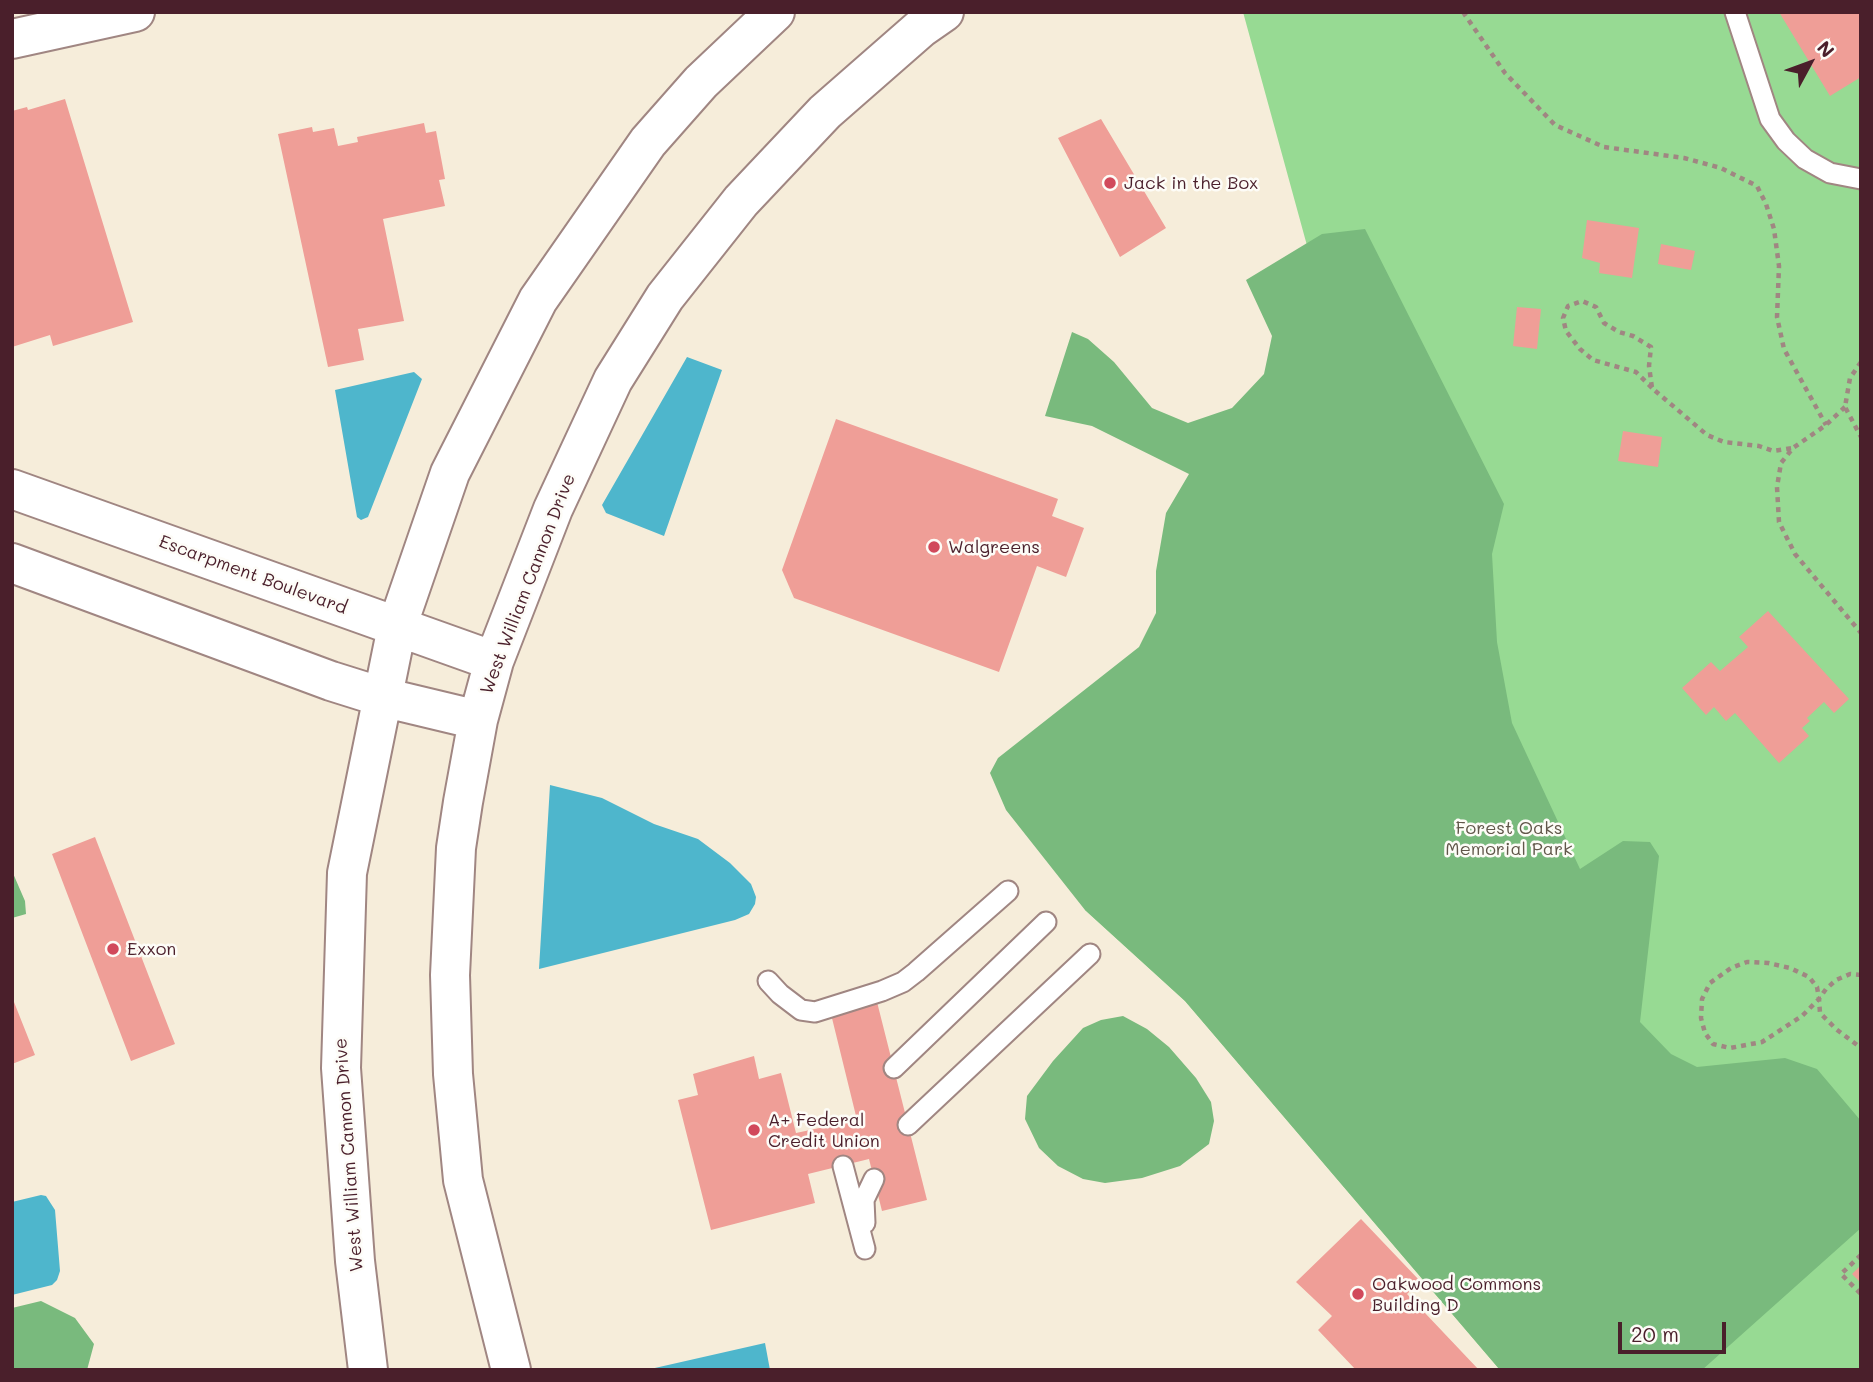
<!DOCTYPE html>
<html>
<head>
<meta charset="utf-8">
<style>
  body { margin:0 }
  #map { position:relative; width:1873px; height:1382px; overflow:hidden; background:#f6edda; font-family:Mali,sans-serif }
  canvas { display:block }
  .frame { position:absolute; inset:0; border:14px solid #4a1f2b; pointer-events:none }
  .north { position:absolute; left:1775px; top:28px; width:70px; height:70px; -webkit-text-stroke:5px #fdfcf7; paint-order:stroke; rotate:49deg; font-size:19px; font-weight:700; line-height:28px; text-align:center; color:#4a1f2b }
  .north::after { content:''; display:block; margin:auto; width:24px; height:32px; background:#4a1f2b; clip-path:polygon(50% 0,100% 100%,50% 72%,0 100%) }
  .scale { position:absolute; left:1618px; top:1322px; width:108px; height:32px; box-sizing:border-box; border:4px solid #4a1f2b; border-top:0; padding-left:9px; font-size:21px; line-height:24px; white-space:nowrap; color:#4a1f2b; -webkit-text-stroke:5px #fdfcf7; paint-order:stroke }
</style>
</head>
<body>
<div id="map">
<canvas width="1873" height="1382"></canvas>
<div class="frame"></div>
<div class="north">N</div>
<div class="scale">20 m</div>
</div>
<script>
const ctx = document.querySelector('canvas').getContext('2d');
ctx.lineJoin = 'round';
function fill(path, color) {
  ctx.fillStyle = color;
  ctx.fill(path, 'evenodd');
}
function poly(rows) {
  const path = new Path2D();
  for (const r of rows) {
    path.moveTo(r[0], r[1]);
    for (let i = 2; i < r.length; i += 2) path.lineTo(r[i], r[i + 1]);
  }
  return path;
}
function strokePath(path, color, width, dash) {
  ctx.strokeStyle = color;
  ctx.lineWidth = width;
  ctx.lineCap = dash ? 'butt' : 'round';
  ctx.setLineDash(dash || []);
  ctx.stroke(path);
}
function drawText(font, color, halo, rows, align = 'center') {
  ctx.font = font + ' Mali,sans-serif';
  ctx.lineWidth = 5;
  ctx.setLineDash([]);
  ctx.textBaseline = 'middle';
  ctx.strokeStyle = halo;
  ctx.fillStyle = color;
  for (const [text, x, y, turn = 0] of rows) {
    ctx.save();
    ctx.translate(x, y);
    ctx.rotate((+turn || 0) * Math.PI / 180);
    ctx.textAlign = isNaN(turn) ? turn : align;
    if (halo) ctx.strokeText(text, 0, 0);
    ctx.fillText(text, 0, 0);
    ctx.restore();
  }
}
fill(poly([
  [1243,12,1861,12,1861,1370,1500,1370,1185,1001,1085,910,1374,490]
]), '#97da93');
fill(poly([
  [1365,229,1504,504,1492,554,1497,642,1512,723,1580,869,1623,841,1650,842,1659,856,1640,1022,1671,1054,1697,1067,1785,1058,1817,1069,1861,1121,1861,1228,1702,1370,1500,1370,1185,1001,1085,910,1006,810,990,773,998,758,1139,647,1156,613,1156,571,1166,513,1189,474,1092,426,1045,416,1072,332,1088,339,1114,362,1152,408,1188,423,1232,408,1264,374,1272,336,1246,280,1322,234],
  [12,871,25,901,26,914,12,918],
  [1123,1016,1147,1029,1169,1047,1196,1078,1211,1102,1214,1121,1209,1144,1180,1166,1142,1178,1105,1183,1083,1179,1058,1166,1039,1148,1025,1119,1027,1096,1053,1061,1083,1028,1101,1020],
  [41,1301,75,1318,94,1344,87,1370,12,1370,12,1308]
]), '#79ba7d');
fill(poly([
  [687,357,722,370,664,536,606,513,602,505],
  [414,372,422,379,368,517,361,520,357,517,335,390],
  [550,785,602,798,654,824,698,839,730,863,751,884,756,897,755,904,749,914,735,920,539,969],
  [41,1195,46,1196,55,1210,60,1271,57,1280,52,1285,12,1295,12,1202],
  [765,1343,770,1370,646,1370]
]), '#4eb6cc');
fill(poly([
  [1779,12,1861,12,1861,77,1830,96],
  [65,99,133,322,53,346,50,335,12,347,12,111,27,107,28,110],
  [1101,119,1166,228,1120,257,1058,138],
  [424,123,426,133,436,131,445,179,439,180,445,206,383,219,404,321,358,329,364,360,328,367,278,134,312,127,313,132,334,128,338,146,358,142,357,137],
  [1587,220,1639,228,1632,278,1599,273,1600,263,1582,258],
  [1661,244,1695,251,1691,270,1658,264],
  [1517,307,1541,309,1537,349,1513,346],
  [836,419,1058,499,1052,516,1084,528,1066,577,1037,566,999,672,794,598,782,570],
  [1623,431,1662,437,1658,467,1618,461],
  [1768,611,1849,699,1834,713,1824,702,1807,718,1810,721,1802,728,1809,736,1779,763,1735,713,1726,721,1714,707,1706,715,1682,688,1711,662,1720,671,1748,647,1739,637],
  [95,837,175,1044,131,1061,52,854],
  [12,997,35,1055,12,1064],
  [876,998,927,1200,882,1211,869,1159,808,1174,815,1203,711,1230,678,1100,698,1095,693,1074,754,1056,759,1079,781,1073,796,1133,857,1120,830,1010],
  [1361,1219,1420,1281,1407,1294,1479,1370,1356,1370,1318,1330,1332,1316,1296,1282],
  [1861,1265,1861,1283,1852,1274]
]), '#ef9e97');
const service = poly([
  [1735,12,1770,119,1786,141,1805,159,1830,173,1861,179],
  [768,981,780,994,801,1010,815,1012,882,991,903,982,916,972,1008,891],
  [894,1068,1046,922],
  [908,1125,1090,954],
  [843,1166,865,1249],
  [865,1223,864,1200,874,1179]
]);
const minor = poly([
  [12,39,135,12]
]);
const secondary = poly([
  [12,489,494,661],
  [12,563,331,681,382,697,478,720],
  [368,1370,355,1261,341,1068,347,873,397,627,450,473,538,300,648,142,701,82,775,12],
  [511,1370,463,1180,453,1074,450,975,456,848,463,802,478,720,494,661,553,509,613,380,665,297,741,201,825,112,921,28,944,12]
]);
strokePath(service, '#a08682', 23);
strokePath(minor, '#a08682', 42);
strokePath(secondary, '#a08682', 42);
strokePath(poly([
  [1463,12,1505,73,1555,125,1604,147,1684,158,1721,168,1757,186,1766,204,1774,229,1779,266,1777,317,1784,349,1826,425],
  [1861,362,1850,378,1845,407,1861,437],
  [1652,388,1636,372,1593,360,1580,349,1566,331,1563,318,1568,306,1582,301,1596,307,1604,323,1619,332,1633,336,1651,347,1649,366,1652,388,1707,435,1724,442,1759,446,1773,451,1793,448],
  [1845,407,1826,425,1793,448,1781,463,1777,487,1779,522,1795,554,1861,633],
  [1861,975,1850,974,1836,980,1826,989,1819,999,1802,1016,1762,1042,1730,1048,1713,1044,1705,1033,1701,1018,1702,999,1710,983,1731,968,1747,962,1768,963,1790,968,1809,977,1817,987,1819,999,1820,1013,1836,1029,1861,1048],
  [1861,1255,1841,1274,1861,1294]
]), '#a08682', 4.5, [5, 5]);
strokePath(service, '#fff', 19);
strokePath(minor, '#fff', 38);
strokePath(secondary, '#fff', 38);
for (const [x, y, r, color] of [
  [1110,183,7,"#d1495b"],
  [934,547,7,"#d1495b"],
  [113,949,7,"#d1495b"],
  [754,1130,7,"#d1495b"],
  [1358,1294,7,"#d1495b"]
]) {
  const dot = new Path2D();
  dot.arc(x, y, r, 0, 2 * Math.PI);
  ctx.fillStyle = color;
  ctx.fill(dot);
  strokePath(dot, '#fdfcf7', 2.5);
}
drawText('18px', '#4a1f2b', '#fdfcf7', [
  ["Jack in the Box",1124,183],
  ["Walgreens",948,547],
  ["Exxon",127,949],
  ["A+ Federal",768,1120],
  ["Credit Union",768,1141],
  ["Oakwood Commons",1372,1284],
  ["Building D",1372,1305]
], 'left');
drawText('18px', '#4a1f2b', '#fdfcf7', [
  ["Escarpment Boulevard",253,575,20],
  ["West William Cannon Drive",528,584,-69],
  ["West William Cannon Drive",349,1155,-94]
]);
drawText('18px', '#61574a', '#fdfcf7', [
  ["Forest Oaks",1509,828],
  ["Memorial Park",1509,849]
]);
</script>
</body>
</html>
